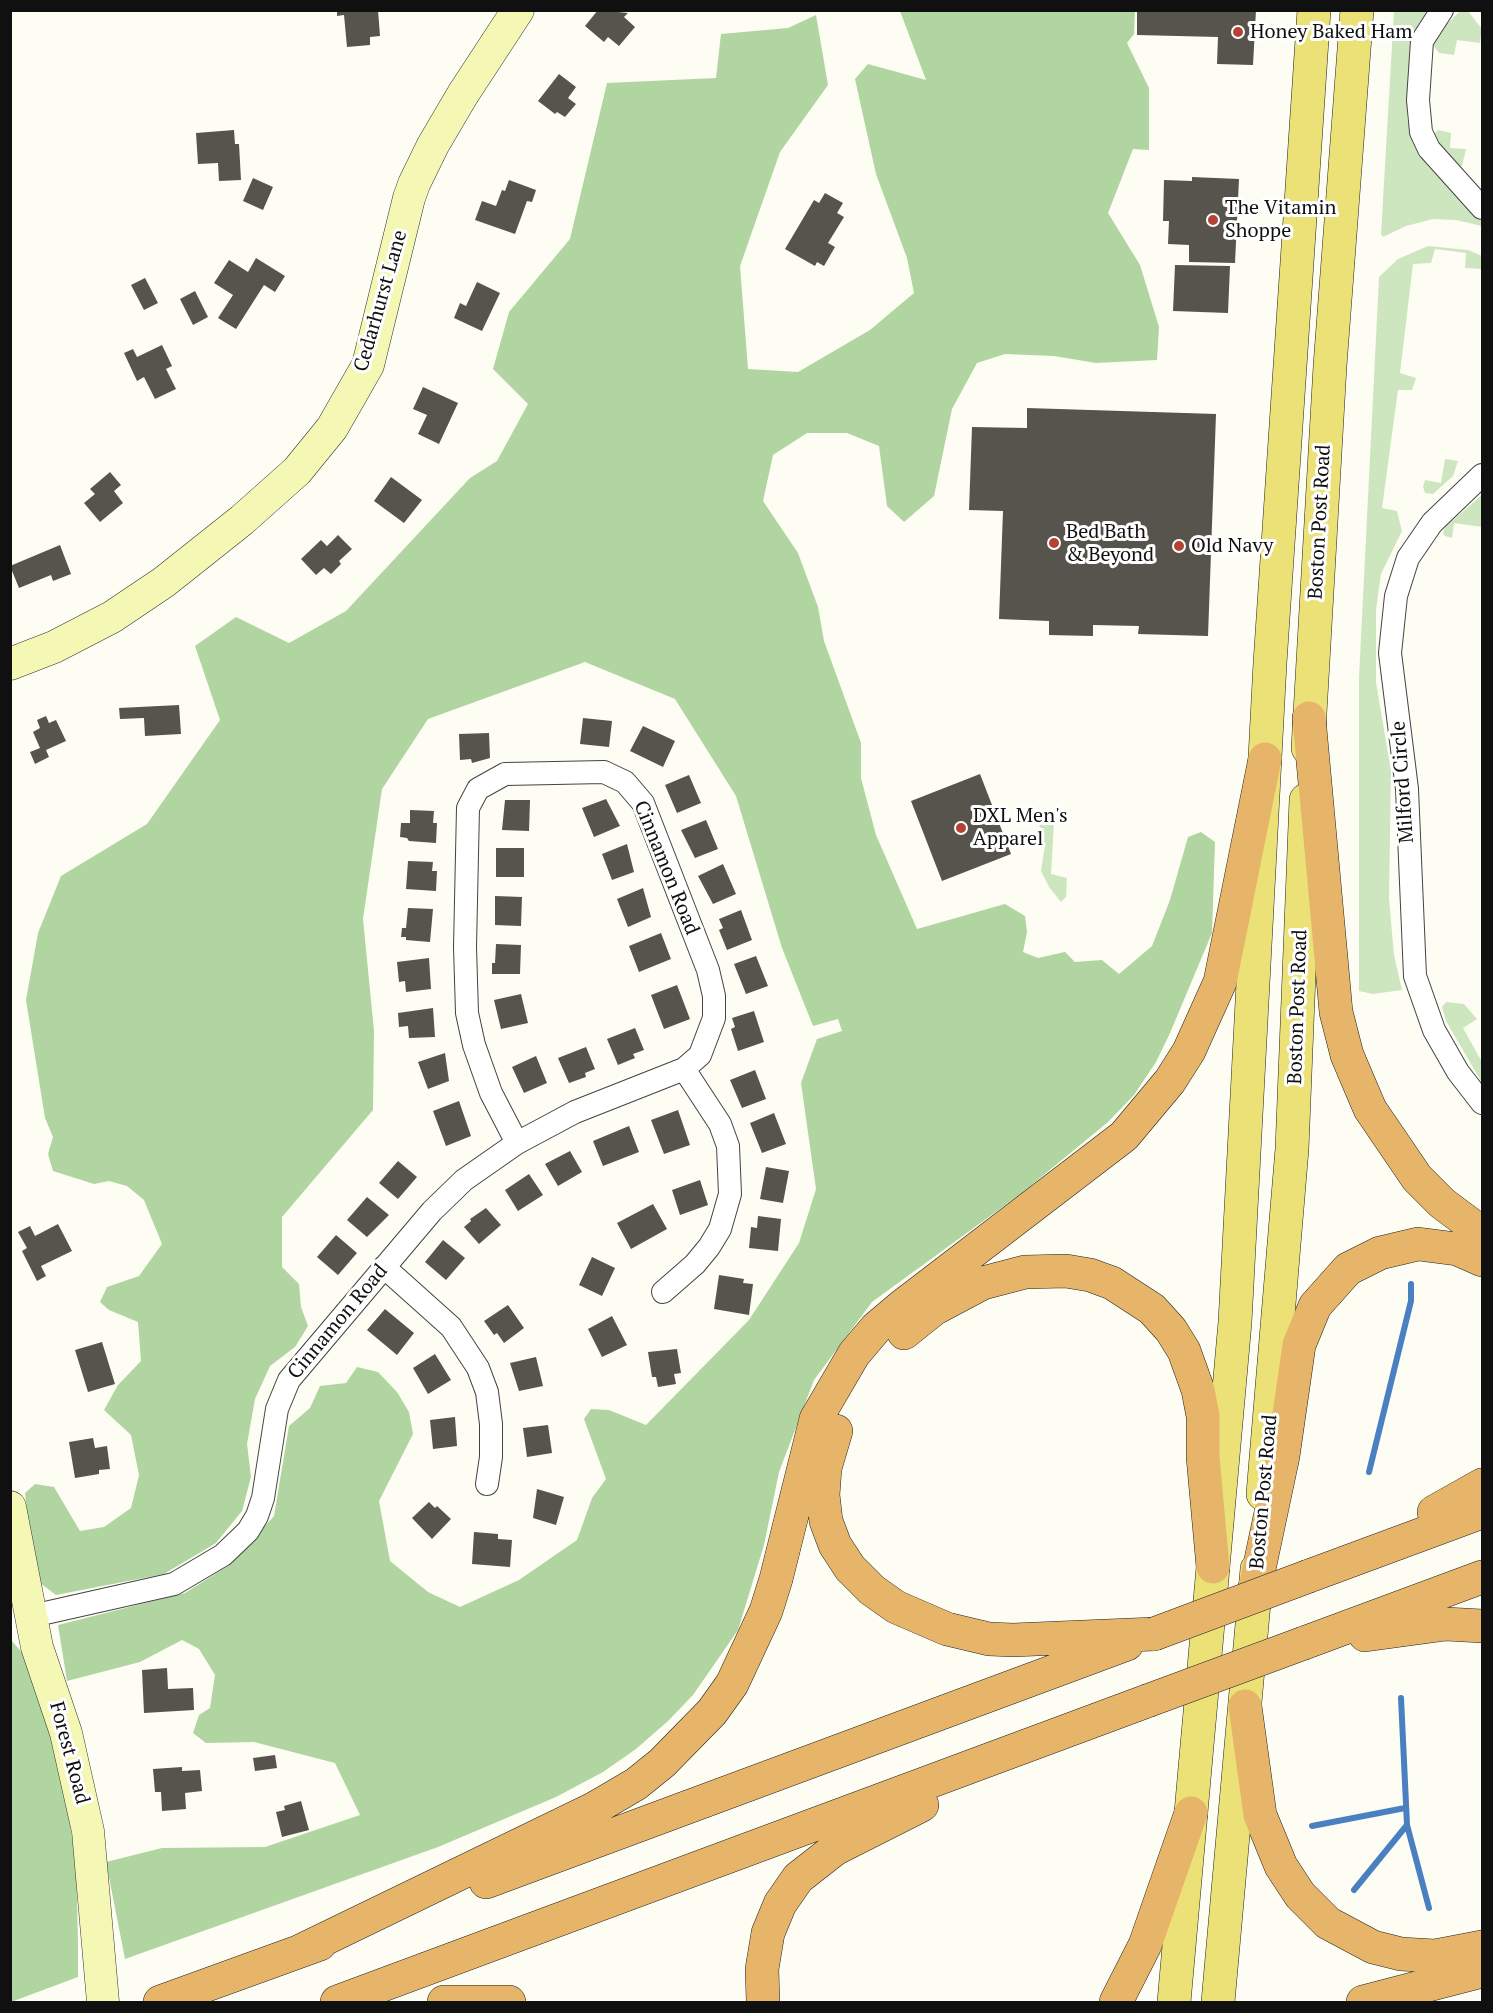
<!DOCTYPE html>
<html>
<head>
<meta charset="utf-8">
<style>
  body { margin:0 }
  #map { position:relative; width:1493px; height:2013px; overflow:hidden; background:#fefdf4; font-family:"PT Serif",serif }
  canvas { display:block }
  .frame { position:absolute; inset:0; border:12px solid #101010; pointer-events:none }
</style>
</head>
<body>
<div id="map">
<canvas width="1493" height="2013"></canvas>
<div class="frame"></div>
</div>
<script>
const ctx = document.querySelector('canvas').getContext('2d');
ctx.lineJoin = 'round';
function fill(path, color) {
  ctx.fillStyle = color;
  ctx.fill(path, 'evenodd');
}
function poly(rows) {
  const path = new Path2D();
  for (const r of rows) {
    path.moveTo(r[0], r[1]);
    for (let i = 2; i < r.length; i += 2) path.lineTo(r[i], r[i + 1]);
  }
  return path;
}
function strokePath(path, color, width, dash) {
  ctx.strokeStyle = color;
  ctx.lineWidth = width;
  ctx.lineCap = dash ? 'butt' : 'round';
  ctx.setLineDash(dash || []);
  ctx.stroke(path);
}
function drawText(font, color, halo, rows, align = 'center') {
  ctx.font = font + ' "PT Serif",serif';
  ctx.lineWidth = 6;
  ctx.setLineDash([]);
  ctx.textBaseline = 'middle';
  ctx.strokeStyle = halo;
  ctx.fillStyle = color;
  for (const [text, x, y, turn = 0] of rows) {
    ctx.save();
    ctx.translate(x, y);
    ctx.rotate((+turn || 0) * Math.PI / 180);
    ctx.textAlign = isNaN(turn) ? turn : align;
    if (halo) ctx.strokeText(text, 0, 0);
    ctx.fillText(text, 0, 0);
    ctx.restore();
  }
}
fill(poly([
  [1394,11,1427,11,1411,42,1407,117,1410,132,1419,153,1429,167,1482,222,1482,226,1456,220,1433,219,1406,226,1383,237,1381,234],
  [1460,11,1468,11,1482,29,1480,43,1457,40,1454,55,1439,53,1433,45,1440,31],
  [1438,130,1451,133,1450,148,1466,149,1462,166,1458,166,1440,145,1434,134],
  [1428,246,1468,250,1482,256,1482,269,1465,268,1466,253,1435,249,1431,263,1413,264,1400,373,1416,378,1412,390,1398,390,1382,508,1397,511,1402,531,1381,574,1376,610,1376,682,1391,771,1389,898,1394,955,1402,990,1373,994,1359,991,1359,677,1379,277,1398,259],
  [1445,459,1458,461,1453,476,1433,494,1425,493,1423,487,1425,480,1441,483],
  [1482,495,1482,527,1454,523,1452,538,1445,536,1443,533,1445,527],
  [1042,822,1054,823,1051,874,1067,878,1066,897,1061,902,1049,887,1041,871,1045,845,1039,824],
  [1446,1002,1464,1004,1477,1019,1463,1028,1482,1062,1482,1083,1446,1021,1442,1007]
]), '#cee6bf');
fill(poly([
  [900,11,1135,11,1134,34,1127,43,1149,88,1149,150,1133,149,1108,213,1140,265,1159,327,1157,360,1096,363,1054,356,1005,354,977,363,952,409,934,496,904,522,887,506,879,446,847,433,807,433,773,455,763,501,798,553,818,607,824,641,861,743,861,778,876,835,917,929,1005,904,1025,916,1027,932,1023,952,1038,958,1065,952,1075,962,1102,960,1119,974,1152,946,1170,900,1188,837,1201,832,1215,842,1212,933,1170,1033,1156,1062,1134,1095,1108,1122,1023,1192,872,1302,814,1380,779,1472,764,1545,738,1630,693,1695,668,1721,636,1749,603,1772,556,1797,438,1847,125,1959,106,1862,162,1848,265,1847,360,1815,335,1763,254,1742,206,1743,193,1733,199,1715,210,1708,215,1675,199,1649,182,1640,140,1662,67,1681,58,1625,185,1593,231,1564,274,1516,289,1426,310,1408,320,1386,346,1383,357,1367,378,1372,397,1392,409,1412,413,1434,379,1501,390,1561,428,1592,460,1607,519,1580,577,1540,592,1498,606,1479,584,1419,591,1409,609,1410,646,1425,749,1320,799,1243,816,1189,801,1083,817,1039,842,1031,838,1019,813,1026,782,948,736,796,675,699,585,662,428,719,382,789,363,919,374,1031,373,1110,282,1217,282,1267,299,1284,301,1307,308,1326,295,1347,270,1366,255,1399,247,1444,251,1477,242,1511,216,1543,164,1574,56,1595,40,1583,29,1532,25,1493,35,1484,54,1487,80,1531,104,1527,131,1508,139,1475,131,1435,104,1410,118,1385,141,1361,138,1322,109,1310,100,1302,107,1287,139,1276,162,1244,144,1200,127,1186,109,1181,94,1184,53,1171,48,1154,53,1137,45,1118,26,1000,38,933,61,876,147,824,220,720,195,646,236,617,289,643,346,611,470,478,497,461,528,404,493,369,509,312,570,239,607,83,716,78,721,34,788,28,816,15,828,85,780,152,740,266,748,369,798,372,870,330,914,293,907,258,876,174,855,79,868,64,926,80],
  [11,1640,26,1657,55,1739,76,1860,78,1944,78,1977,11,2002]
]), '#b0d5a0');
strokePath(poly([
  [1369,1472,1411,1301,1411,1284],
  [1401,1698,1407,1825,1429,1908],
  [1312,1826,1405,1808],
  [1354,1890,1407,1825]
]), '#4a80c1', 6);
fill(poly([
  [337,10,378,10,380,36,370,37,370,45,347,47,344,15,337,16],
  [598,10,628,13,624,17,635,27,619,46,608,37,604,42,585,26],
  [1137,10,1256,10,1253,65,1217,64,1218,37,1137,35],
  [559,74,576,87,568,98,576,104,565,117,557,112,555,114,538,101],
  [234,130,235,144,239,144,241,180,219,181,218,163,198,164,196,133],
  [1192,177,1239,179,1235,263,1189,262,1189,245,1168,244,1169,221,1163,221,1164,180,1192,181],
  [253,178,273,187,263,210,243,201],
  [509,180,536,190,532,202,527,201,515,234,475,220,482,201,496,206,502,190,505,191],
  [825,193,843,203,837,213,844,217,828,243,835,247,824,266,817,262,815,266,785,249,814,200,819,203],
  [256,258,285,276,275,292,264,285,236,329,218,318,233,295,214,283,229,260,248,272],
  [1175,265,1230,266,1228,313,1173,311],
  [145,278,158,303,144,310,131,285],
  [477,282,500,293,482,331,454,318,460,303,466,306],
  [195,291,208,317,193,325,180,299],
  [162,345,172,366,166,369,176,389,155,399,144,377,137,381,124,353,133,349,137,357],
  [423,387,458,403,439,444,418,434,427,415,413,409],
  [1027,408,1216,414,1208,636,1138,634,1139,626,1093,625,1093,636,1049,635,1049,621,999,619,1003,511,969,510,972,427,1027,428],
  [110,472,121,485,114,491,123,503,100,522,84,503,95,494,90,489],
  [391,477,422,500,404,523,374,501],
  [338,535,352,549,339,561,341,564,331,574,324,568,316,575,301,559,321,540,327,546],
  [60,545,71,574,53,581,51,575,19,588,10,566],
  [179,705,181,734,145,736,144,718,120,719,119,708],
  [46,716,49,723,56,720,66,741,46,750,49,757,35,764,30,752,40,748,33,732,40,728,37,720],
  [583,718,612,721,609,747,580,744],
  [643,726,675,741,663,767,630,751],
  [489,733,490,758,472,763,471,759,460,760,459,734],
  [980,774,1011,854,942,881,911,801],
  [689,775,701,803,677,813,665,785],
  [606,799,620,826,594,837,582,808],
  [505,800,530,800,529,831,502,830],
  [410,810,434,811,433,823,437,823,436,843,409,841,407,838,400,837,401,823,410,823],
  [706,820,718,849,695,858,681,830],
  [627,844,634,872,612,880,602,854],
  [496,848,524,848,524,877,496,877],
  [408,861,433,862,432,871,437,871,436,891,406,889],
  [723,864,736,894,713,904,698,876],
  [643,888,651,917,628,927,617,899],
  [495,896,522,897,521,926,495,925],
  [408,908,433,909,430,942,406,940,406,937,401,937,402,928,406,928],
  [741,910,752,940,727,950,719,930,723,928,719,919],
  [661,933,671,959,639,972,629,946],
  [496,944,521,945,520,974,492,974,492,963,495,963],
  [756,956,768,986,746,994,734,964],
  [429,958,431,989,406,992,405,981,399,982,397,962],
  [677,985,690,1019,664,1029,651,995],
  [521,994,528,1023,501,1029,494,1000],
  [433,1008,435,1037,409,1038,408,1026,399,1027,398,1013],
  [754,1011,764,1042,738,1051,731,1029,735,1027,732,1018],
  [635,1028,644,1050,633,1054,635,1058,618,1065,607,1039],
  [586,1047,595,1069,585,1073,586,1077,569,1083,558,1058],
  [445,1053,449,1081,428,1089,418,1062],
  [536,1056,547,1083,524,1093,512,1067],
  [755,1070,766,1099,742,1108,730,1080],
  [459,1101,471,1136,446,1146,433,1111],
  [678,1110,690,1145,664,1154,651,1120],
  [774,1113,786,1144,762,1153,750,1123],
  [629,1126,639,1152,603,1166,593,1141],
  [570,1151,582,1172,558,1186,545,1164],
  [398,1161,417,1177,398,1199,379,1183],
  [766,1167,789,1171,783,1203,760,1199],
  [529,1174,543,1195,518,1211,505,1190],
  [700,1180,708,1205,680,1215,672,1190],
  [367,1197,389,1215,367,1237,347,1220],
  [653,1204,667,1229,631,1249,617,1223],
  [486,1208,501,1225,479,1244,464,1227,471,1221,470,1219],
  [758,1216,781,1219,778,1251,749,1248,751,1227,757,1228],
  [58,1224,72,1251,41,1266,46,1276,37,1281,22,1251,27,1248,18,1232,30,1226,35,1236],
  [336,1235,357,1253,338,1275,317,1257],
  [443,1240,465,1258,446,1280,425,1262],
  [592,1257,615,1268,602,1296,579,1285],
  [719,1275,744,1279,743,1283,753,1284,749,1315,714,1309],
  [508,1305,524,1328,504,1343,497,1333,494,1335,484,1321],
  [385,1309,414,1333,397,1355,367,1330],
  [612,1316,627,1345,602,1357,588,1329],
  [102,1342,115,1384,88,1392,75,1350],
  [677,1349,681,1373,674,1374,676,1384,658,1387,656,1377,652,1377,648,1352],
  [435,1354,451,1380,428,1394,413,1368],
  [536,1357,543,1386,519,1391,510,1363],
  [455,1417,457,1446,433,1449,430,1420],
  [548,1425,552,1453,527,1457,523,1428],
  [93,1438,95,1448,107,1446,110,1469,99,1470,99,1474,75,1478,69,1442],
  [537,1489,564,1497,556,1525,533,1518],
  [429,1502,435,1508,437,1506,451,1519,432,1539,412,1518],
  [474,1532,498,1534,498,1539,512,1540,510,1567,472,1564],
  [167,1668,168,1689,193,1688,194,1710,144,1713,142,1670],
  [275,1755,277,1768,255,1771,253,1758],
  [182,1767,182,1771,200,1770,202,1791,185,1793,186,1809,162,1811,161,1792,155,1792,153,1769],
  [301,1801,309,1830,282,1837,276,1812,285,1810,284,1806]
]), '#57534d');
const street = poly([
  [1442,10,1422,41,1418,100,1421,132,1429,149,1482,208],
  [1482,475,1432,523,1408,558,1396,596,1390,653,1407,789,1415,976,1434,1030,1458,1072,1482,1103],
  [384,1267,451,1327,478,1368,487,1392,491,1424,491,1457,487,1484],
  [663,1292,695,1264,709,1247,720,1229,730,1194,728,1146,720,1124,684,1069],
  [32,1616,174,1584,223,1555,248,1531,257,1516,263,1498,277,1409,289,1380,432,1211,464,1180,517,1143,575,1112,684,1069,700,1055,714,1018,714,996,708,970,643,803,625,782,604,772,505,774,478,789,468,808,465,947,467,1013,474,1045,491,1093,517,1143]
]);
const secondary = poly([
  [10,664,54,647,112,617,164,582,242,520,297,471,332,428,368,365,409,198,414,184,433,145,463,94,518,10],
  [10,1507,37,1647,66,1733,88,1831,103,2002]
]);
const primary = poly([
  [1308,748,1330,366,1357,10],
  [1263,1494,1292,1149,1306,800],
  [1174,2002,1235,1322,1270,663,1314,10],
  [1218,2002,1257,1569]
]);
const highway = poly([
  [1309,718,1336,1012,1347,1055,1370,1109,1417,1178,1442,1203,1482,1233],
  [904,1333,934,1309,983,1283,1025,1272,1066,1271,1090,1275,1112,1283,1152,1309,1171,1330,1184,1351,1198,1390,1203,1416,1203,1457,1213,1567],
  [836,1431,825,1468,823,1495,826,1521,835,1545,850,1568,872,1590,896,1607,947,1629,989,1639,1013,1640,1154,1634],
  [1434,1512,1482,1485],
  [1309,1576,1482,1512],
  [1255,1588,1283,1456,1299,1345,1315,1306,1348,1269,1380,1253,1418,1244,1457,1249,1482,1260],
  [1365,1635,1446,1624,1482,1626],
  [1304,1643,1482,1577],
  [1245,1706,1260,1815,1281,1866,1300,1895,1328,1923,1373,1947,1401,1954,1435,1956,1482,1947],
  [486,1882,1127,1644],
  [300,1951,595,1808,636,1784,662,1763,712,1712,732,1684,766,1611,776,1579,816,1419,854,1354,876,1328,902,1306,1124,1136,1170,1081,1189,1051,1220,982,1265,759],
  [160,2002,320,1944],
  [337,2002,1147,1701],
  [444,2002,509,2002],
  [763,2002,762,1969,768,1933,780,1904,798,1878,835,1849,922,1805],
  [1116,2002,1145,1945,1191,1813],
  [1363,2002,1482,1971]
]);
strokePath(street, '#434343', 24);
strokePath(secondary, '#323232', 33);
strokePath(primary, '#212121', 34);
strokePath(highway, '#212121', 34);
strokePath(street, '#fff', 22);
strokePath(secondary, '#f5f7b5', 32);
strokePath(primary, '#ece176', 33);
strokePath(highway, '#e7b569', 33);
const highwayBridge = poly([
  [1154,1634,1309,1576],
  [1147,1701,1304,1643]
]);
strokePath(highwayBridge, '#212121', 34, []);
strokePath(highwayBridge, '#e7b569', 33);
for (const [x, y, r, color] of [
  [1238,32,6,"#b34134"],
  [1213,220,6,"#b34134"],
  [1054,543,6,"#b34134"],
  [1179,546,6,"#b34134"],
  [961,828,6,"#b34134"]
]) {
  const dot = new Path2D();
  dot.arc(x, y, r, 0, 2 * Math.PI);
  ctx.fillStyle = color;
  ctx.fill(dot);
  strokePath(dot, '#fff', 2);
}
drawText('20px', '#101010', '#fff', [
  ["Honey Baked Ham",1250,32],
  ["The Vitamin",1225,208],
  ["Shoppe",1225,231],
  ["Bed Bath",1066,532],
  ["& Beyond",1066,555],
  ["Old Navy",1191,546],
  ["DXL Men's",973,816],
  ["Apparel",973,839]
], 'left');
drawText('20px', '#101010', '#fff', [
  ["Cedarhurst Lane",381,301,-74],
  ["Boston Post Road",1320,522,-87],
  ["Milford Circle",1403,782,-94],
  ["Cinnamon Road",666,868,68],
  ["Boston Post Road",1298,1007,-88],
  ["Cinnamon Road",338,1322,-50],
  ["Boston Post Road",1264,1492,-85],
  ["Forest Road",69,1753,75]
]);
</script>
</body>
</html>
